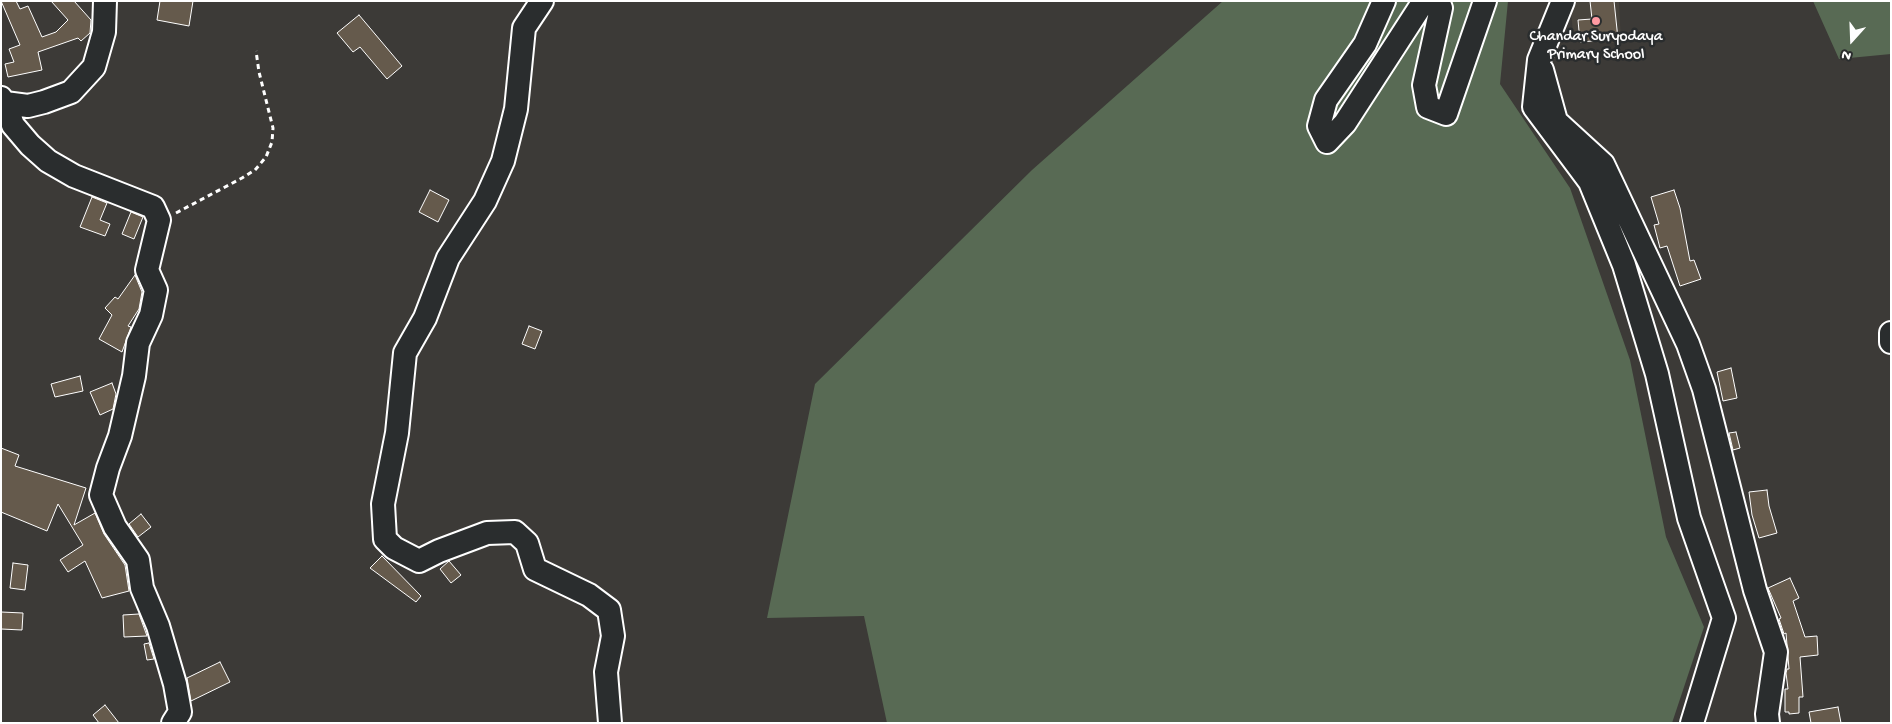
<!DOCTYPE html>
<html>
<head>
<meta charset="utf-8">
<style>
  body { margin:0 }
  #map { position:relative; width:1892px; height:724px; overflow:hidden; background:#3c3a37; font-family:"Gochi Hand",sans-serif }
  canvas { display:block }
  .frame { position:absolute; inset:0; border:2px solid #fff; pointer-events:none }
  .north { position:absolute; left:1827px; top:15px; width:50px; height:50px; -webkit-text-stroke:4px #2a2d2e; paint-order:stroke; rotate:200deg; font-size:14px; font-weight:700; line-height:20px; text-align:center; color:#fff }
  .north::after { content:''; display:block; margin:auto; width:18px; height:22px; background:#fff; clip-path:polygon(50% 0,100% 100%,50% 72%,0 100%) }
</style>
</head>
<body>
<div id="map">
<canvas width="1892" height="724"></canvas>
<div class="frame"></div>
<div class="north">N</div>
</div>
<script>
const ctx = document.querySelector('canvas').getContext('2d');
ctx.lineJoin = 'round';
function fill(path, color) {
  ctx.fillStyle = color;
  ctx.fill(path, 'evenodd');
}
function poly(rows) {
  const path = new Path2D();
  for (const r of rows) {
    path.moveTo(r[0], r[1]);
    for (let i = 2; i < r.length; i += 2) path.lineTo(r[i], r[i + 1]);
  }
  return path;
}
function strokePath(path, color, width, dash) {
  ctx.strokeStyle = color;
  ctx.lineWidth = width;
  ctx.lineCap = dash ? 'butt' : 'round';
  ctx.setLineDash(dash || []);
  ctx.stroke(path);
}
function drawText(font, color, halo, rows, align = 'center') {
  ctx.font = font + ' "Gochi Hand",sans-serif';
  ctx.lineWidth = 5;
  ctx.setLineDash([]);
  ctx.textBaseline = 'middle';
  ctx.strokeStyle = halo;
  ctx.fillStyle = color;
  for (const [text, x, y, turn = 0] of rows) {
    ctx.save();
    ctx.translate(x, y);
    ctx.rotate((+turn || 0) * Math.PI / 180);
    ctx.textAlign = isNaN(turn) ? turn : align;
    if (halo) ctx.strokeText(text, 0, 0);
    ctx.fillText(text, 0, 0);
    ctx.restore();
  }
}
fill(poly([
  [1570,1,1619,1,1621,43,1574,42]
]), '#48443d');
fill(poly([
  [1223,1,1508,1,1500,84,1570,188,1630,360,1666,537,1704,627,1672,723,887,723,864,616,767,618,815,384,1032,170],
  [1813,1,1891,1,1891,54,1839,59]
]), '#586a54');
const building = poly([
  [1,1,16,1,20,9,28,6,42,37,56,32,68,20,51,1,74,1,91,20,90,33,81,41,78,38,38,52,42,70,8,77,5,64,14,62,9,49,20,45,1,1],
  [160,1,193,1,189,26,157,20,160,1],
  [1590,1,1614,1,1618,39,1580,42,1578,20,1592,19,1590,1],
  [359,15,402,66,387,79,360,47,353,52,337,33,359,15],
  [430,190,449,200,438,222,419,212,430,190],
  [1674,190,1680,208,1690,261,1694,260,1701,279,1680,286,1667,246,1660,248,1654,225,1659,224,1651,197,1674,190],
  [92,197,107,203,100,220,110,224,105,236,80,227,92,197],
  [131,212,143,217,134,239,122,234,131,212],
  [135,275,142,292,139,309,128,326,131,327,122,352,99,339,112,315,105,308,115,297,118,299,135,275],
  [529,326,542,331,535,349,522,344,529,326],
  [1731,368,1737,398,1723,401,1717,372,1731,368],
  [80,376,83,391,55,397,51,384,80,376],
  [112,383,116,394,113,409,100,415,90,392,112,383],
  [1736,432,1740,448,1733,450,1729,433,1736,432],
  [1,448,19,455,15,466,86,488,74,525,95,513,104,534,125,565,129,591,102,598,85,561,68,572,60,560,83,545,58,504,47,531,1,512,1,448],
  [1767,490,1769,506,1777,533,1759,538,1752,515,1749,492,1767,490],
  [141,514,151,527,138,537,129,524,141,514],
  [382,556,421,596,416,602,370,568,382,556],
  [449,561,461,575,451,583,440,569,449,561],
  [13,563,28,565,25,590,10,588,13,563],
  [1790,578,1799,598,1793,601,1805,637,1817,636,1818,655,1800,657,1803,697,1799,697,1799,713,1789,714,1789,712,1785,712,1785,689,1788,689,1786,673,1787,669,1789,669,1786,633,1784,634,1779,619,1781,618,1768,588,1790,578],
  [1,612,23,613,22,630,1,629,1,612],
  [139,614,147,636,124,637,123,615,139,614],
  [149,643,154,659,147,660,144,644,149,643],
  [220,662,230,682,191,701,187,678,220,662],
  [105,705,119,723,99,723,93,715,105,705],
  [1838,707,1841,723,1811,723,1809,712,1838,707]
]);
fill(building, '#655a4c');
strokePath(building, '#fff', 1);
const minor = poly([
  [542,1,524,28,516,109,503,161,485,201,448,258,425,318,405,353,397,433,383,504,385,539,394,548,419,561,439,551,487,533,515,532,527,543,535,569,589,595,609,610,613,636,606,672,610,723],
  [1384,1,1365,44,1326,100,1319,126,1327,142,1345,123,1424,1],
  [1438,1,1441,8,1424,85,1428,107,1446,114,1485,1],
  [1563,1,1539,60,1534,107,1590,182,1624,265,1657,374,1689,518,1724,618,1692,723],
  [1542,70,1556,121,1603,164,1688,344,1704,389,1755,590,1776,652,1767,714,1768,723],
  [1,98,5,103,13,125,30,145,48,161,74,176,153,207,159,220,147,270,156,290,151,315,138,343,134,376,120,436,108,468,101,495,115,527,138,560,142,588,158,626,175,684,180,712,173,723],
  [5,103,28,106,44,102,71,92,94,67,104,32,105,1],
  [1891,333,1891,342]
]);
strokePath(minor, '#fff', 26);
strokePath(poly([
  [176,213,242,178,255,170,266,157,272,142,273,128,259,72,256,51]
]), '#fff', 3, [5, 4]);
strokePath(minor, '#2a2d2e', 22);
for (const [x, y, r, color] of [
  [1596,21,5,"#ff9aa2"]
]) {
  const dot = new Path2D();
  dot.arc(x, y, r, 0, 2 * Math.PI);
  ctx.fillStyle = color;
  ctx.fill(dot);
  strokePath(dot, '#2a2d2e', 2);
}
drawText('16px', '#fff', '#2a2d2e', [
  ["Chandar Suryodaya",1596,38],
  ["Primary School",1596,56]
]);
</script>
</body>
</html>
